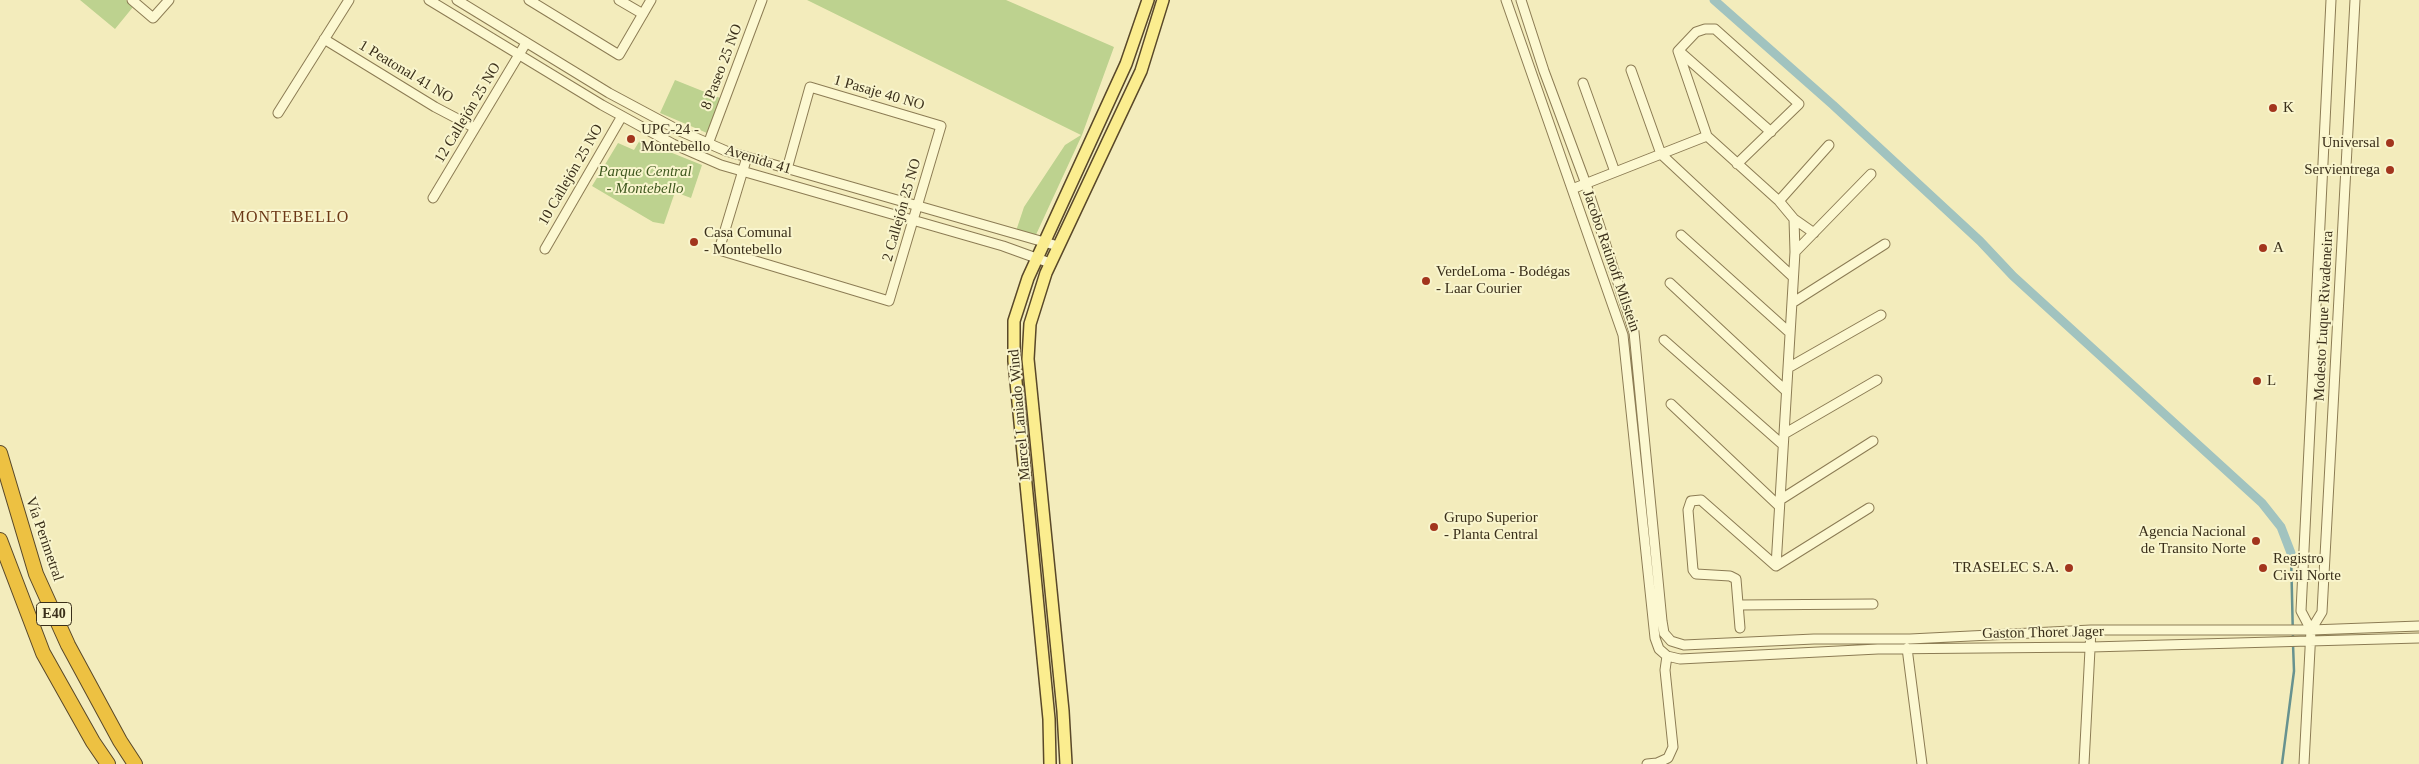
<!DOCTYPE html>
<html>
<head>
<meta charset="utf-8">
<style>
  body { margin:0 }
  canvas { display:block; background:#f3ecbc }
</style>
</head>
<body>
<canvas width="2419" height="764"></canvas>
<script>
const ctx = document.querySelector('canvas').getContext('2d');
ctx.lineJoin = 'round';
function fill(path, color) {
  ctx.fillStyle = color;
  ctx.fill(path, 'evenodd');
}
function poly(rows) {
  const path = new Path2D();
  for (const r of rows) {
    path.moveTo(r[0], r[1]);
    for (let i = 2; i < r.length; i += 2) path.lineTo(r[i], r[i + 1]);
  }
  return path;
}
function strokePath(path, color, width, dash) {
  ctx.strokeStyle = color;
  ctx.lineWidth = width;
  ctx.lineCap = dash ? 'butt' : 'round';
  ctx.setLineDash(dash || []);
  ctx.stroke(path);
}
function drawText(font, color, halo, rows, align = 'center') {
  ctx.font = font + ' Georgia,serif';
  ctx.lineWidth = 4;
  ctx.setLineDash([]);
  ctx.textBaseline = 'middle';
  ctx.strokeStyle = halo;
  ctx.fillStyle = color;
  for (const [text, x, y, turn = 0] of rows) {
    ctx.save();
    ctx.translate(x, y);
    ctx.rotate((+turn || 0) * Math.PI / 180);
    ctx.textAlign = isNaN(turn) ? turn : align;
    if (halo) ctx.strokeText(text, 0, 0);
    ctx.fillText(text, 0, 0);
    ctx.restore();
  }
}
fill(poly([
  [80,0,126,0,133,7,115,29],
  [807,0,1006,0,1114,47,1082,135,1034,239,1015,234,1024,207,1065,145,1081,135],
  [675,80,720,98,707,133,660,113],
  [640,140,702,165,691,198,675,192,664,224,653,222,592,186,618,143,634,150]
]), '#bdd28f');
strokePath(poly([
  [2291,553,2293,639],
  [2282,764,2294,671,2293,644]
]), '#67928f', 2.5);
strokePath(poly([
  [1714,0,1833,105,1980,241,2013,276,2262,503,2281,527,2291,553]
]), '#a1c3bf', 9);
const minor = poly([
  [132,0,153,18,169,0],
  [429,0,602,105,673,144,721,165,1003,246,1050,263],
  [457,0,609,93,680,131,726,151,1058,246],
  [529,0,619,55,651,0],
  [619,0,643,14],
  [1506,0,1623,335,1655,638,1659,649,1667,656,1680,659,1878,649,2091,647,2419,638],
  [1521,0,1544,71,1586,184,1634,332,1662,621,1664,633,1671,641,1684,645,1814,639,1910,639,2091,630,2311,630,2419,626],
  [324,39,435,107,475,128],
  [1679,51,1771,132],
  [1631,70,1661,154,1793,277],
  [1583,83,1615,172],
  [278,113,349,0],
  [708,144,762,0],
  [747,157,719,250,889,301,941,126,810,87,787,169],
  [1737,164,1799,104,1715,29,1705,29,1696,32,1678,51,1707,136,1779,201,1794,219,1814,233],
  [1572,189,1707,136],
  [433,198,526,43],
  [1779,201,1829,145],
  [1681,235,1790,333],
  [545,249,622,116],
  [1795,252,1871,174],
  [1670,283,1786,391],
  [1792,303,1885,244],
  [1664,340,1783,445],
  [1788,368,1881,315],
  [1671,404,1779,506],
  [1784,434,1877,380],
  [1780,500,1873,441],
  [1776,566,1795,252,1794,219],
  [1776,566,1869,508],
  [1739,605,1873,604],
  [1740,628,1736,579,1730,576,1696,574,1693,570,1688,510,1691,501,1701,500,1776,566],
  [2311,630,2322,612,2355,0],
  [1907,648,1922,764],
  [1647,764,1657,763,1668,758,1673,747,1665,670,1667,656],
  [2084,764,2091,630],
  [2304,764,2311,630,2301,611,2331,0]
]);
const major = poly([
  [1050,764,1049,719,1014,361,1014,321,1028,278,1126,64,1148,0],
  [1066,764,1063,711,1028,359,1030,324,1046,273,1141,71,1163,0]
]);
const highway = poly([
  [0,453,36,574,68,645,120,741,135,764],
  [0,540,43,653,93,742,108,764]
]);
strokePath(minor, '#8c7c54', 11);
strokePath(major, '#594829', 14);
strokePath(highway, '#594829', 16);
strokePath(minor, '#fcf8d1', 9);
strokePath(major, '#fbed8f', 11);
strokePath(highway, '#edc142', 14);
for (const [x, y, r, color] of [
  [2273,108,5,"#a2351d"],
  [631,139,5,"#a2351d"],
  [2390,143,5,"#a2351d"],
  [2390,170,5,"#a2351d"],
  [694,242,5,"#a2351d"],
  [2263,248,5,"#a2351d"],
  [1426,281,5,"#a2351d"],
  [2257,381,5,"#a2351d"],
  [1434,527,5,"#a2351d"],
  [2256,541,5,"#a2351d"],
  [2069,568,5,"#a2351d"],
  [2263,568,5,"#a2351d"]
]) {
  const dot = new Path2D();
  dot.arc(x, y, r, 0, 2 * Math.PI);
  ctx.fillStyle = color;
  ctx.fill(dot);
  strokePath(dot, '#f9f5cd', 2);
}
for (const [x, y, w] of [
  [54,614,35]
]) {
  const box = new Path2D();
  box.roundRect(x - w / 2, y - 11.5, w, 23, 4);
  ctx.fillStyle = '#f9f5cd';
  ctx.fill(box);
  strokePath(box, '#3a2f1a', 1);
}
drawText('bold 14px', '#3a2f1a', null, [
  ["E40",54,614]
]);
drawText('15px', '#3a2f1a', '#f9f5cd', [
  ["8 Paseo 25 NO",722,67,-69],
  ["1 Peatonal 41 NO",406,72,31],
  ["1 Pasaje 40 NO",879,93,16],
  ["12 Callejón 25 NO",468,113,-59],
  ["Avenida 41",758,160,17],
  ["10 Callejón 25 NO",571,175,-60],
  ["2 Callejón 25 NO",902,210,-74],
  ["Jacobo Ratinoff Milstein",1611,261,71],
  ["Modesto Luque Rivadeneira",2324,316,-87],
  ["Marcel Laniado Wind",1020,415,-95],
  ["Vía Perimetral",44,539,71],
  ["Gaston Thoret Jager",2043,633,-1]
]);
drawText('15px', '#3a2f1a', '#f9f5cd', [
  ["K",2283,108],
  ["UPC-24 -",641,130],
  ["Montebello",641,147],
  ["Universal",2380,143,"right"],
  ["Servientrega",2380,170,"right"],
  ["Casa Comunal",704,233],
  ["- Montebello",704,250],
  ["A",2273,248],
  ["VerdeLoma - Bodégas",1436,272],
  ["- Laar Courier",1436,289],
  ["L",2267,381],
  ["Grupo Superior",1444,518],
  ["- Planta Central",1444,535],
  ["Agencia Nacional",2246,532,"right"],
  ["de Transito Norte",2246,549,"right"],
  ["Registro",2273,559],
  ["Civil Norte",2273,576],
  ["TRASELEC S.A.",2059,568,"right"]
], 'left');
drawText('italic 15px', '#3f581f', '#f9f5cd', [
  ["Parque Central",645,172],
  ["- Montebello",645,189]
]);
ctx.letterSpacing = '1px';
drawText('16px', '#6b3715', '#f9f5cd', [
  ["MONTEBELLO",290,218]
]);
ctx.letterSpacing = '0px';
</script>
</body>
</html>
